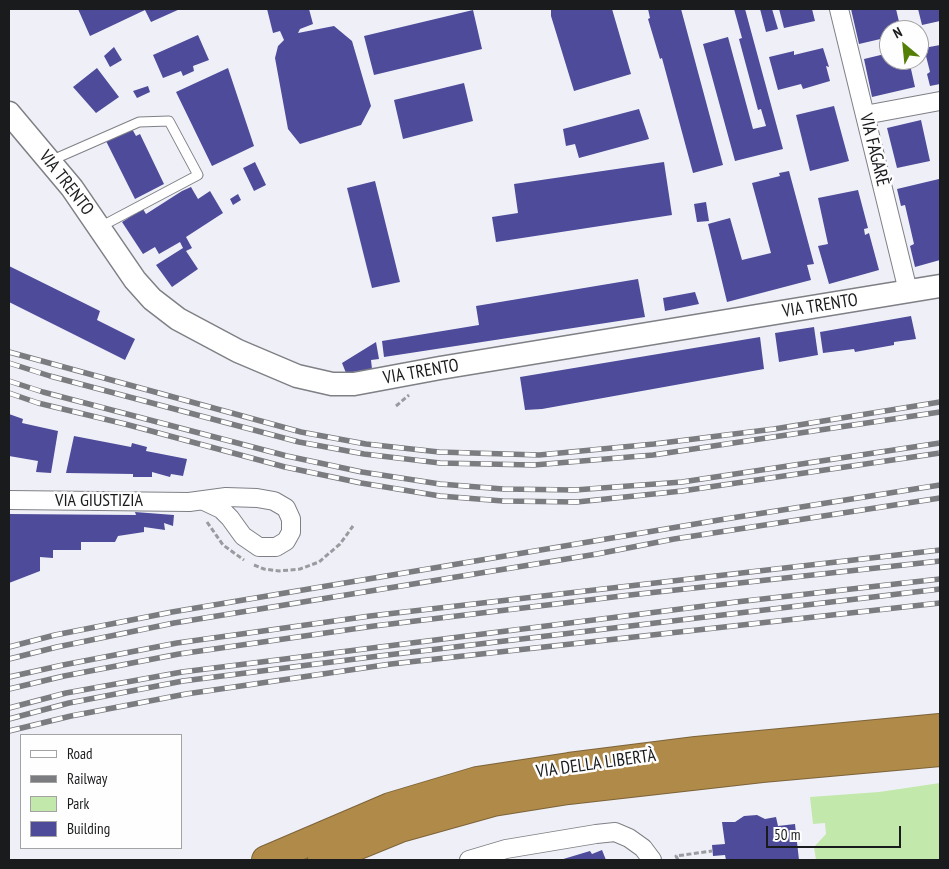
<!DOCTYPE html>
<html>
<head>
<meta charset="utf-8">
<style>
  body { margin:0 }
  #map { position:relative; width:949px; height:869px; overflow:hidden; background:#eff0f7; font-family:"PT Sans Narrow",sans-serif }
  canvas { display:block }
  .frame { position:absolute; inset:0; border:10px solid #1a1b1d; pointer-events:none }
  .legend { position:absolute; left:20px; top:734px; width:162px; height:115px; box-sizing:border-box; background:#fefefe; border:1px solid #a3a3a4; margin:0; padding:6px 9px; list-style:none; font-size:15px; color:#1a1b1d }
  .legend li { display:flex; align-items:center; gap:10px; height:25px }
  .legend b { width:25px; border:1px solid #a3a3a4 }
  .north { position:absolute; left:879px; top:20px; width:50px; height:50px; box-sizing:border-box; background:#fefefe; border:1px solid #a3a3a4; border-radius:50%; rotate:332deg; font-size:14px; font-weight:700; line-height:20px; text-align:center; color:#1a1b1d }
  .north::after { content:''; display:block; margin:auto; width:18px; height:22px; background:#537f07; clip-path:polygon(50% 0,100% 100%,50% 72%,0 100%) }
  .scale { position:absolute; left:766px; top:826px; width:135px; height:22px; box-sizing:border-box; border:2px solid #1a1b1d; border-top:0; padding-left:6px; font-size:15px; line-height:18px; white-space:nowrap; color:#1a1b1d; -webkit-text-stroke:4px #fefefe; paint-order:stroke }
</style>
</head>
<body>
<div id="map">
<canvas width="949" height="869"></canvas>
<div class="frame"></div>
<ul class="legend">
<li><b style="height:6px;background:#fff"></b>Road</li>
<li><b style="height:6px;background:#7b7c80"></b>Railway</li>
<li><b style="height:14px;background:#c2e8ab"></b>Park</li>
<li><b style="height:14px;background:#4d4b9a"></b>Building</li>
</ul>
<div class="north">N</div>
<div class="scale">50 m</div>
</div>
<script>
const ctx = document.querySelector('canvas').getContext('2d');
ctx.lineJoin = 'round';
function fill(path, color) {
  ctx.fillStyle = color;
  ctx.fill(path, 'evenodd');
}
function poly(rows) {
  const path = new Path2D();
  for (const r of rows) {
    path.moveTo(r[0], r[1]);
    for (let i = 2; i < r.length; i += 2) path.lineTo(r[i], r[i + 1]);
  }
  return path;
}
function strokePath(path, color, width, dash) {
  ctx.strokeStyle = color;
  ctx.lineWidth = width;
  ctx.lineCap = dash ? 'butt' : 'round';
  ctx.setLineDash(dash || []);
  ctx.stroke(path);
}
function drawText(font, color, halo, rows, align = 'center') {
  ctx.font = font + ' "PT Sans Narrow",sans-serif';
  ctx.lineWidth = 5;
  ctx.setLineDash([]);
  ctx.textBaseline = 'middle';
  ctx.strokeStyle = halo;
  ctx.fillStyle = color;
  for (const [text, x, y, turn = 0] of rows) {
    ctx.save();
    ctx.translate(x, y);
    ctx.rotate((+turn || 0) * Math.PI / 180);
    ctx.textAlign = isNaN(turn) ? turn : align;
    if (halo) ctx.strokeText(text, 0, 0);
    ctx.fillText(text, 0, 0);
    ctx.restore();
  }
}
fill(poly([
  [940,783,940,860,816,860,814,847,826,834,825,823,813,824,810,797,879,792]
]), '#c2e8ab');
fill(poly([
  [78,9,180,9,151,22,145,10,90,36],
  [267,9,309,9,313,24,300,29,298,33,334,26,352,41,371,106,361,125,300,144,288,129,275,58,278,46,284,40,280,31,273,33],
  [551,9,612,9,631,74,574,91,551,16],
  [648,9,681,9,723,165,693,173,662,58,660,59,648,19,650,18],
  [734,9,745,9,783,149,735,161,703,44,728,37,753,129,766,126,761,109,758,110,739,39,742,38],
  [760,9,772,9,778,29,766,32],
  [779,9,812,9,815,21,784,28],
  [851,9,896,9,901,30,889,30,889,37,859,44],
  [918,9,940,9,940,21,922,25],
  [473,10,482,49,374,75,364,36],
  [198,35,209,60,193,66,194,71,183,76,181,71,163,78,153,55],
  [940,45,940,84,930,86,927,74,930,72,924,48],
  [114,47,122,60,110,67,104,56],
  [823,48,829,67,826,66,830,81,803,89,801,84,778,90,769,57,794,51,794,55],
  [889,53,889,60,909,60,915,87,872,97,864,59],
  [97,68,119,97,96,113,73,87],
  [228,68,254,146,212,166,176,92],
  [464,83,473,121,403,139,394,100],
  [148,86,150,92,137,98,133,91],
  [834,106,849,161,810,171,796,115],
  [639,109,649,139,579,158,575,144,566,146,563,129],
  [921,120,930,161,897,168,887,128],
  [131,127,136,136,140,134,164,184,135,199,105,139],
  [255,162,266,185,254,191,243,168],
  [664,162,672,215,496,242,492,217,518,213,514,184],
  [789,171,814,264,807,265,811,280,727,302,708,224,730,218,742,260,771,253,752,183,780,176,779,173],
  [939,179,940,260,915,267,910,246,914,244,905,205,901,206,897,189],
  [375,181,400,282,372,288,347,188],
  [191,187,198,199,210,191,223,213,186,237,192,248,186,251,198,269,172,287,156,265,183,248,180,242,159,254,155,247,143,254,122,222,143,209,146,214,182,191],
  [858,190,868,228,864,229,865,235,869,233,879,270,829,284,818,246,828,244,818,198],
  [238,194,241,200,233,205,230,199],
  [706,202,709,221,697,222,694,204],
  [9,266,100,311,97,320,135,339,125,360,9,302],
  [638,279,645,317,384,357,382,341,479,325,476,306],
  [695,292,699,304,665,311,663,298],
  [911,316,916,339,894,342,894,345,855,352,854,349,823,353,820,332],
  [814,327,818,355,779,362,775,333],
  [760,337,764,369,542,409,525,410,520,377],
  [376,342,379,359,371,360,372,369,346,373,342,363],
  [9,414,23,419,22,423,58,431,51,473,36,472,38,461,9,456],
  [74,436,131,447,132,443,147,447,146,451,187,459,183,476,171,474,170,477,152,472,152,477,133,477,133,474,66,473],
  [135,512,174,515,173,526,164,523,165,530,144,527,144,532,118,536,115,542,81,542,81,550,53,550,53,558,40,557,40,571,9,583,9,514,136,515],
  [757,815,765,819,776,817,778,826,795,824,799,860,726,860,725,855,713,856,712,845,725,844,722,822,735,822,744,816],
  [602,850,606,860,560,860,590,851,592,854]
]), '#4d4b9a');
const service = poly([
  [50,161,139,122,169,121,198,175,100,227]
]);
const minor = poly([
  [839,9,908,291],
  [865,114,870,114,940,101],
  [9,500,189,502,226,497,257,498,274,501,286,508,291,519,291,532,286,541,276,547,259,547,243,536,230,518,221,509,204,501],
  [469,860,506,849,596,834,615,832,629,838,643,848,652,860]
]);
const tertiary = poly([
  [9,113,72,188,135,280,152,299,178,319,238,351,297,376,332,384,354,384,440,368,940,286]
]);
const motorway = poly([
  [266,860,390,807,477,781,569,767,696,751,940,728],
  [322,860,400,828,493,802,568,790,762,768,940,752]
]);
strokePath(service, '#7f8086', 11);
strokePath(minor, '#7f8086', 20);
strokePath(tertiary, '#7f8086', 25);
strokePath(motorway, '#7c6339', 30);
strokePath(poly([
  [396,406,409,395],
  [207,522,223,545,244,560],
  [254,565,264,569,279,571,300,569,319,562,340,544,353,526],
  [678,860,676,856,712,851]
]), '#9a9ba0', 3, [5, 2.5]);
strokePath(service, '#fff', 9);
strokePath(minor, '#fff', 18);
strokePath(tertiary, '#fff', 22);
strokePath(motorway, '#b08a48', 28);
const rail = poly([
  [9,352,301,432,366,444,439,452,539,455,654,444,774,429,940,402],
  [9,363,50,376,299,442,364,454,440,463,534,465,653,455,940,412],
  [9,381,43,392,287,456,362,472,440,484,503,489,575,490,682,482,940,443],
  [9,393,38,403,125,424,285,467,361,483,440,496,503,501,577,502,682,491,940,453],
  [9,647,55,635,172,612,719,520,940,485],
  [9,659,57,647,174,623,597,554,674,539,940,498],
  [9,677,63,665,177,643,370,616,940,550],
  [9,689,64,676,179,654,374,626,630,595,940,561],
  [9,708,66,693,182,672,736,602,940,579],
  [9,719,69,703,183,681,379,656,940,589],
  [9,731,71,716,186,694,391,664,940,603]
]);
strokePath(rail, '#7b7c80', 5.5);
strokePath(rail, '#fefefe', 4, [11]);
drawText('18px', '#1a1b1d', '#fefefe', [
  ["VIA FAGARÈ",874,150,76],
  ["VIA TRENTO",66,183,52],
  ["VIA TRENTO",820,306,-9],
  ["VIA TRENTO",421,372,-10],
  ["VIA GIUSTIZIA",99,501],
  ["VIA DELLA LIBERTÀ",596,764,-8]
]);
</script>
</body>
</html>
